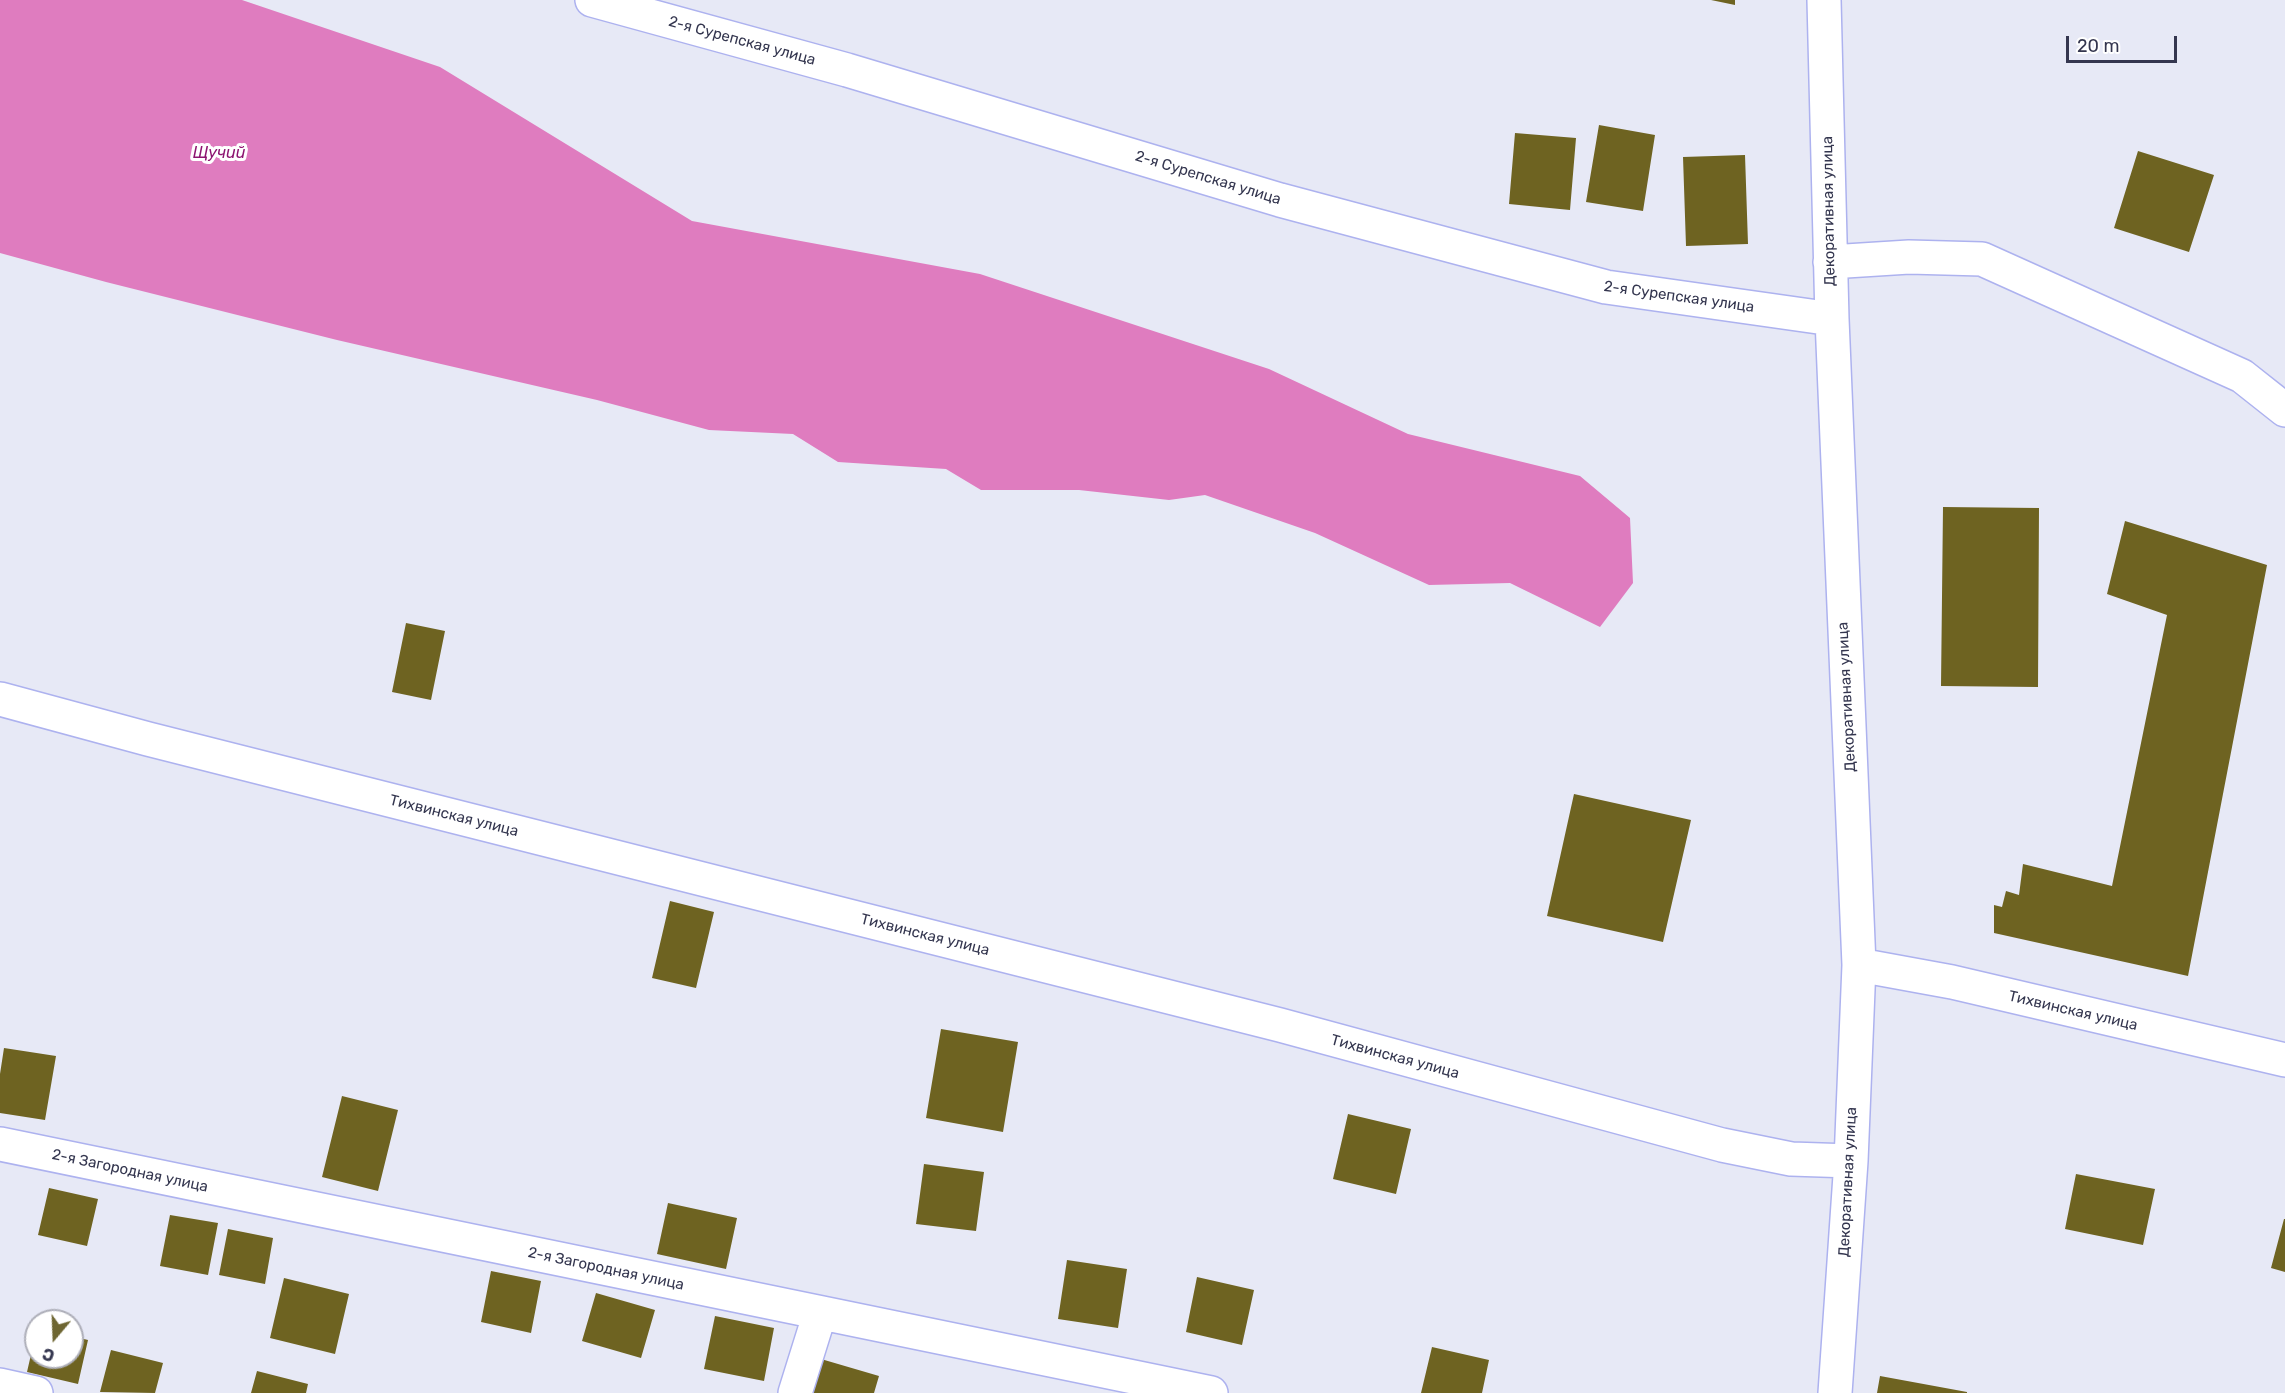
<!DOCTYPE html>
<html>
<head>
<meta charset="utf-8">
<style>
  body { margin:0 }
  #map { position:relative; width:2285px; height:1393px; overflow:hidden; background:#e7e9f6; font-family:Rubik,sans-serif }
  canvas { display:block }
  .north { position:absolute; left:24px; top:1309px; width:60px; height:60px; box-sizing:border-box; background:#fff; border:2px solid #aeafb9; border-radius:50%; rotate:199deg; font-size:16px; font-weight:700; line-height:24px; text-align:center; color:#34364f }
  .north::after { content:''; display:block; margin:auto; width:21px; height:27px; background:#6e6632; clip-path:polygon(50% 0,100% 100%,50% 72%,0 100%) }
  .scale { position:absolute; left:2066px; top:36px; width:111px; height:27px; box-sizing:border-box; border:3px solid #34364f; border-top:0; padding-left:8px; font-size:18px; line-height:21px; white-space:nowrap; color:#34364f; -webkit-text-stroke:4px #fff; paint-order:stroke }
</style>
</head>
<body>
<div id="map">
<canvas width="2285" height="1393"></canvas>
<div class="north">С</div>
<div class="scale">20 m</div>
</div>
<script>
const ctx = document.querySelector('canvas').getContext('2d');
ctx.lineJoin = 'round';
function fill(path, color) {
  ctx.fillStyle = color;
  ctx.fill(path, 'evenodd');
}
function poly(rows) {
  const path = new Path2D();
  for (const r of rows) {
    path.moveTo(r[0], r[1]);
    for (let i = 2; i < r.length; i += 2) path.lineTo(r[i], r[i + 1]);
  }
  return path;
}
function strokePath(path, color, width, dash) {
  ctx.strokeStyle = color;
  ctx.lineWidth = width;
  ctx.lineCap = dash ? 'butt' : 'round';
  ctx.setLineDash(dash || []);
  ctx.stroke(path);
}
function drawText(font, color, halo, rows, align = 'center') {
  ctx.font = font + ' Rubik,sans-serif';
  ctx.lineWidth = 6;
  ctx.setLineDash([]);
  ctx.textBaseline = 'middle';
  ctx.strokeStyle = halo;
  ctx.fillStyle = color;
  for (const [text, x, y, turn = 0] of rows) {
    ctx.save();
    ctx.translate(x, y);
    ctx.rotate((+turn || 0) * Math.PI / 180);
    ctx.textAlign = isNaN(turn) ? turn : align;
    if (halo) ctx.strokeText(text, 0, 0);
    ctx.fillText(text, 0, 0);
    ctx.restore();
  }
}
fill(poly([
  [0,0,242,0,440,67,692,221,980,274,1269,369,1408,434,1580,476,1630,518,1633,583,1600,627,1510,583,1429,585,1315,533,1205,495,1169,500,1079,490,981,490,946,469,838,462,793,434,709,430,597,400,337,340,106,282,0,253]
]), '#df7cbf');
fill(poly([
  [1711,0,1735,0,1735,5],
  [1599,125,1655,135,1643,211,1586,202],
  [1515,133,1576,138,1570,210,1509,204],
  [2138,151,2214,175,2189,252,2114,228],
  [1745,155,1748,244,1686,246,1683,157],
  [1943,507,2039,508,2038,687,1941,686],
  [2125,521,2267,565,2188,976,1994,933,1994,905,2002,907,2006,891,2019,895,2023,864,2112,886,2167,615,2107,594],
  [406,623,445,631,431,700,392,692],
  [1574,794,1691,820,1663,942,1547,916],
  [670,901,714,912,696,988,652,978],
  [941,1029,1018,1042,1003,1132,926,1118],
  [4,1048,56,1056,45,1120,0,1113,0,1074],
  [342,1096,398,1110,378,1191,322,1177],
  [1348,1114,1411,1129,1396,1194,1333,1179],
  [924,1164,984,1172,976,1231,916,1224],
  [2076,1174,2155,1189,2143,1245,2065,1229],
  [49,1188,98,1199,87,1246,38,1235],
  [668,1203,737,1218,726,1269,657,1254],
  [170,1215,218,1223,208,1275,160,1266],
  [2284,1219,2285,1219,2285,1272,2271,1268],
  [228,1229,273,1238,265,1284,219,1275],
  [1067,1260,1127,1269,1118,1328,1058,1319],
  [491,1271,541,1281,531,1333,481,1322],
  [1197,1277,1254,1290,1242,1345,1186,1332],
  [284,1278,349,1294,335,1354,270,1338],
  [596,1293,655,1310,641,1358,582,1341],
  [715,1316,774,1328,764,1381,704,1369],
  [72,1336,88,1340,78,1384,27,1372,35,1337,36,1357,72,1357],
  [1432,1347,1489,1360,1482,1393,1421,1393],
  [111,1350,163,1363,155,1393,100,1392],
  [821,1359,879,1376,874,1393,811,1393],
  [257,1371,308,1384,306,1393,251,1393],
  [1880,1376,1967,1392,1967,1393,1877,1393]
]), '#6e6321');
const minor = poly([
  [592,0,847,70,1280,200,1606,287,1832,319],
  [1824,0,1832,319,1859,965,1851,1161,1835,1393],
  [1830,262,1909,257,1982,259,2242,376,2285,410],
  [0,699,148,739,1280,1025,1722,1145,1791,1159,1851,1161],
  [1859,965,1952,982,2285,1060],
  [0,1144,1211,1393],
  [0,1385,36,1393],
  [795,1393,820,1313]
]);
strokePath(minor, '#adb2ef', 36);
strokePath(minor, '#fff', 33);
drawText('15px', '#34364f', '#fff', [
  ["2-я Сурепская улица",742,41,15],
  ["2-я Сурепская улица",1208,178,17],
  ["Декоративная улица",1829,211,-91],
  ["2-я Сурепская улица",1679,297,8],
  ["Декоративная улица",1847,697,-93],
  ["Тихвинская улица",454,816,14],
  ["Тихвинская улица",925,935,14],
  ["Тихвинская улица",2073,1011,13],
  ["Тихвинская улица",1395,1057,15],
  ["2-я Загородная улица",130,1171,12],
  ["Декоративная улица",1848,1182,-87],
  ["2-я Загородная улица",606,1269,12]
]);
drawText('italic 16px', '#8d1571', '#fff', [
  ["Щучий",219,153]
]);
</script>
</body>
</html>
